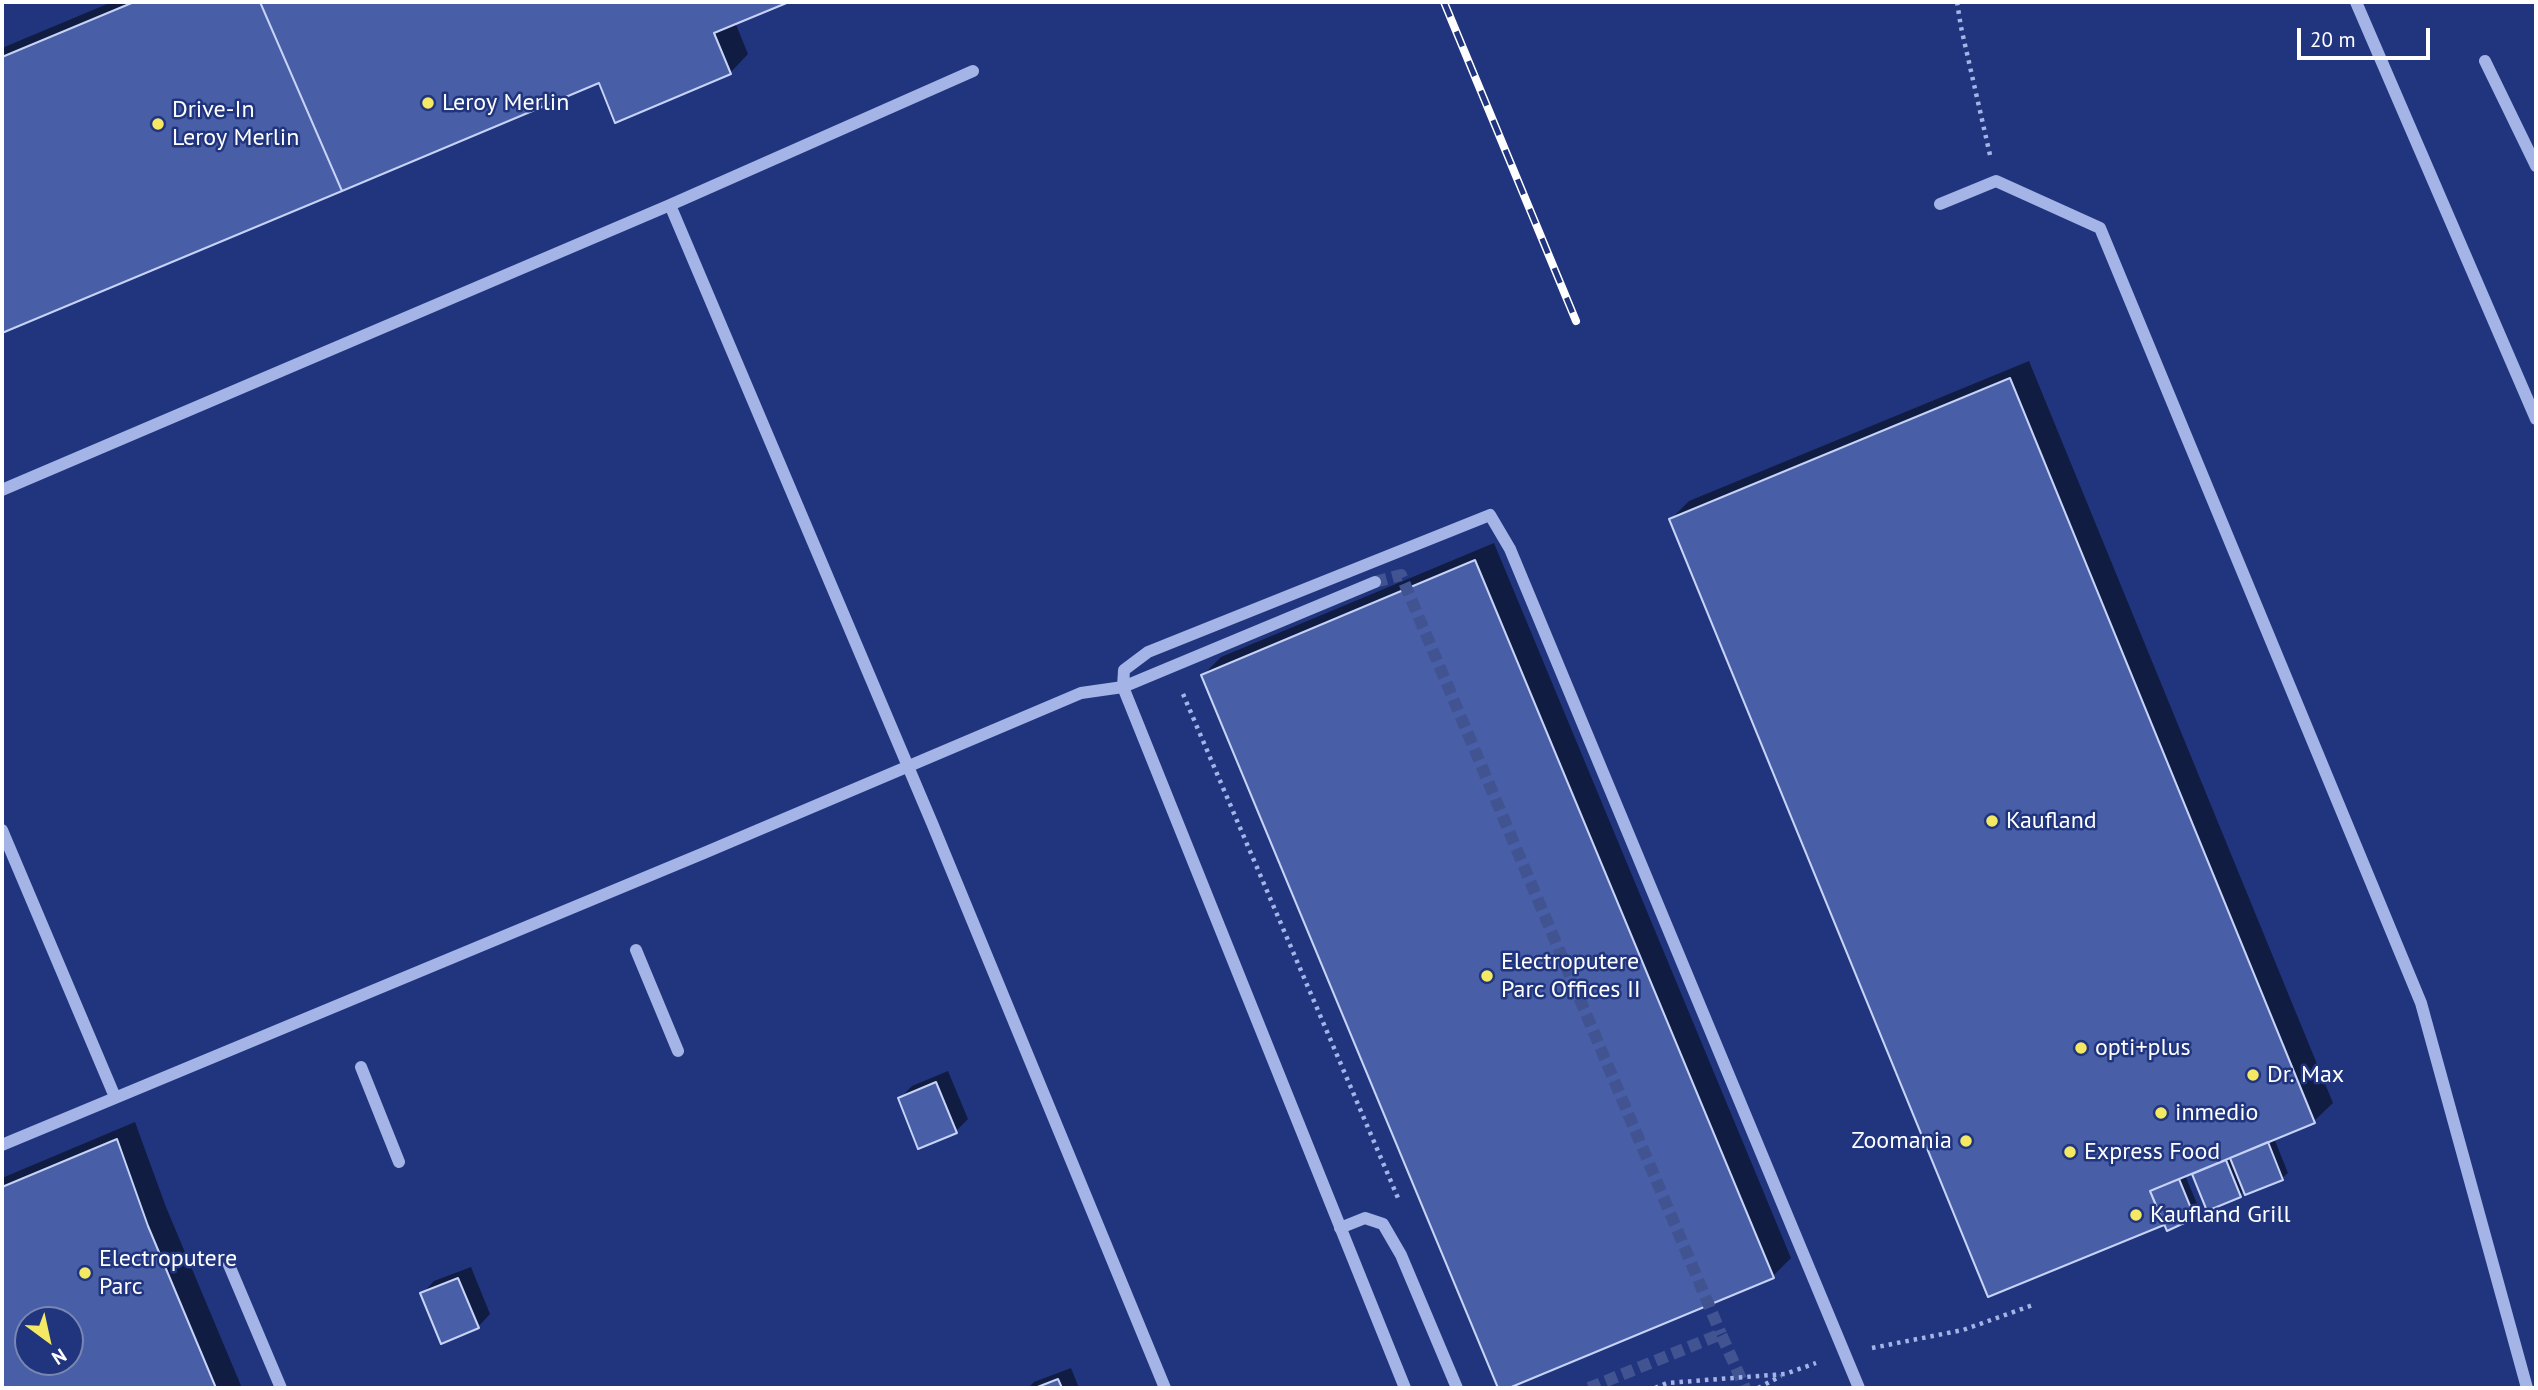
<!DOCTYPE html>
<html>
<head>
<meta charset="utf-8">
<style>
  body { margin:0 }
  #map { position:relative; width:2538px; height:1390px; overflow:hidden; background:#20357e; font-family:"PT Sans",sans-serif }
  canvas { display:block }
  .frame { position:absolute; inset:0; border:4px solid #fff; pointer-events:none }
  .north { position:absolute; left:14px; top:1306px; width:70px; height:70px; box-sizing:border-box; background:#20357e; border:2px solid #7986b2; border-radius:50%; rotate:147deg; font-size:19px; font-weight:700; line-height:28px; text-align:center; color:#fff }
  .north::after { content:''; display:block; margin:auto; width:24px; height:32px; background:#f5e964; clip-path:polygon(50% 0,100% 100%,50% 72%,0 100%) }
  .scale { position:absolute; left:2297px; top:28px; width:133px; height:32px; box-sizing:border-box; border:4px solid #fff; border-top:0; padding-left:9px; font-size:21px; line-height:24px; white-space:nowrap; color:#fff; -webkit-text-stroke:5px #20357e; paint-order:stroke }
</style>
</head>
<body>
<div id="map">
<canvas width="2538" height="1390"></canvas>
<div class="frame"></div>
<div class="north">N</div>
<div class="scale">20 m</div>
</div>
<script>
const ctx = document.querySelector('canvas').getContext('2d');
ctx.lineJoin = 'round';
function fill(path, color) {
  ctx.fillStyle = color;
  ctx.fill(path, 'evenodd');
}
function poly(rows) {
  const path = new Path2D();
  for (const r of rows) {
    path.moveTo(r[0], r[1]);
    for (let i = 2; i < r.length; i += 2) path.lineTo(r[i], r[i + 1]);
  }
  return path;
}
function strokePath(path, color, width, dash) {
  ctx.strokeStyle = color;
  ctx.lineWidth = width;
  ctx.lineCap = dash ? 'butt' : 'round';
  ctx.setLineDash(dash || []);
  ctx.stroke(path);
}
function drawText(font, color, halo, rows, align = 'center') {
  ctx.font = font + ' "PT Sans",sans-serif';
  ctx.lineWidth = 5;
  ctx.setLineDash([]);
  ctx.textBaseline = 'middle';
  ctx.strokeStyle = halo;
  ctx.fillStyle = color;
  for (const [text, x, y, turn = 0] of rows) {
    ctx.save();
    ctx.translate(x, y);
    ctx.rotate((+turn || 0) * Math.PI / 180);
    ctx.textAlign = isNaN(turn) ? turn : align;
    if (halo) ctx.strokeText(text, 0, 0);
    ctx.fillText(text, 0, 0);
    ctx.restore();
  }
}
fill(poly([
  [112,2,784,2,735,22,748,54,730,73,600,81,2,331,2,48],
  [2029,361,2333,1103,2314,1121,2274,1138,2288,1173,2282,1178,2245,1190,2240,1195,2208,1209,2193,1172,2185,1175,2200,1211,2194,1217,2163,1223,1671,519,1689,501],
  [1494,543,1791,1258,1773,1276,1505,1388,1500,1388,1203,675,1221,657],
  [948,1071,968,1119,956,1131,900,1098,912,1086],
  [135,1122,166,1207,242,1388,2,1388,2,1178],
  [28,1320,70,1320,70,1362,28,1362],
  [471,1267,490,1314,478,1327,422,1294,434,1281],
  [1071,1368,1079,1388,1028,1388,1034,1382]
]), '#0007');
const building = poly([
  [134,2,260,2,342,191,2,333,2,57,134,2],
  [260,2,789,2,714,33,731,74,615,123,599,83,342,191,260,2],
  [2010,378,2315,1123,2150,1191,2164,1225,1988,1297,1669,519,2010,378],
  [1475,560,1774,1278,1509,1388,1498,1388,1201,675,1475,560],
  [936,1082,957,1133,918,1149,898,1098,936,1082],
  [117,1139,148,1226,216,1388,2,1388,2,1187,117,1139],
  [28,1320,70,1320,70,1362,28,1362,28,1320],
  [2268,1142,2283,1180,2245,1195,2230,1158,2268,1142],
  [2226,1160,2241,1197,2207,1211,2192,1174,2226,1160],
  [2179,1179,2195,1218,2167,1231,2150,1191,2179,1179],
  [458,1278,479,1328,441,1344,420,1293,458,1278],
  [1058,1379,1062,1388,1035,1388,1058,1379]
]);
fill(building, '#485fa8');
strokePath(building, '#c7d3f6', 2);
strokePath(poly([
  [1375,582,1401,575,1721,1334],
  [1589,1388,1721,1334,1745,1388]
]), '#415391', 12, [12, 6]);
strokePath(poly([
  [1957,2,1961,27,1990,155],
  [1183,694,1398,1198],
  [1872,1348,1963,1330,2033,1305],
  [1655,1388,1667,1383,1785,1374,1816,1363],
  [1758,1388,1781,1376]
]), '#a4b4e7', 4.5, [3.5, 5]);
strokePath(poly([
  [2356,2,2536,419],
  [2485,61,2536,166],
  [973,71,670,205,932,823,1165,1388],
  [1940,204,1996,181,2100,228,2421,1003,2527,1388],
  [2,490,670,205],
  [2,830,115,1097],
  [636,950,678,1051],
  [361,1067,399,1162],
  [2,1145,704,853,1081,693,1123,687,1375,582],
  [1340,1228,1365,1218,1383,1224,1401,1255,1457,1388],
  [229,1265,281,1388],
  [1405,1388,1123,687,1124,670,1148,652,1490,515,1510,549,1859,1388]
]), '#a4b4e7', 12);
const rail = poly([
  [1444,2,1576,321]
]);
strokePath(rail, '#fff', 8);
strokePath(rail, '#20357e', 5, [16]);
for (const [x, y, r, color] of [
  [428,103,7,"#f5e964"],
  [158,124,7,"#f5e964"],
  [1992,821,7,"#f5e964"],
  [1487,976,7,"#f5e964"],
  [2081,1048,7,"#f5e964"],
  [2253,1075,7,"#f5e964"],
  [2161,1113,7,"#f5e964"],
  [1966,1141,7,"#f5e964"],
  [2070,1152,7,"#f5e964"],
  [2136,1215,7,"#f5e964"],
  [85,1273,7,"#f5e964"]
]) {
  const dot = new Path2D();
  dot.arc(x, y, r, 0, 2 * Math.PI);
  ctx.fillStyle = color;
  ctx.fill(dot);
  strokePath(dot, '#20357e', 2.5);
}
drawText('24px', '#fff', '#20357e', [
  ["Leroy Merlin",442,103],
  ["Drive-In",172,110],
  ["Leroy Merlin",172,138],
  ["Kaufland",2006,821],
  ["Electroputere",1501,962],
  ["Parc Offices II",1501,990],
  ["opti+plus",2095,1048],
  ["Dr. Max",2267,1075],
  ["inmedio",2175,1113],
  ["Zoomania",1952,1141,"right"],
  ["Express Food",2084,1152],
  ["Kaufland Grill",2150,1215],
  ["Electroputere",99,1259],
  ["Parc",99,1287]
], 'left');
</script>
</body>
</html>
